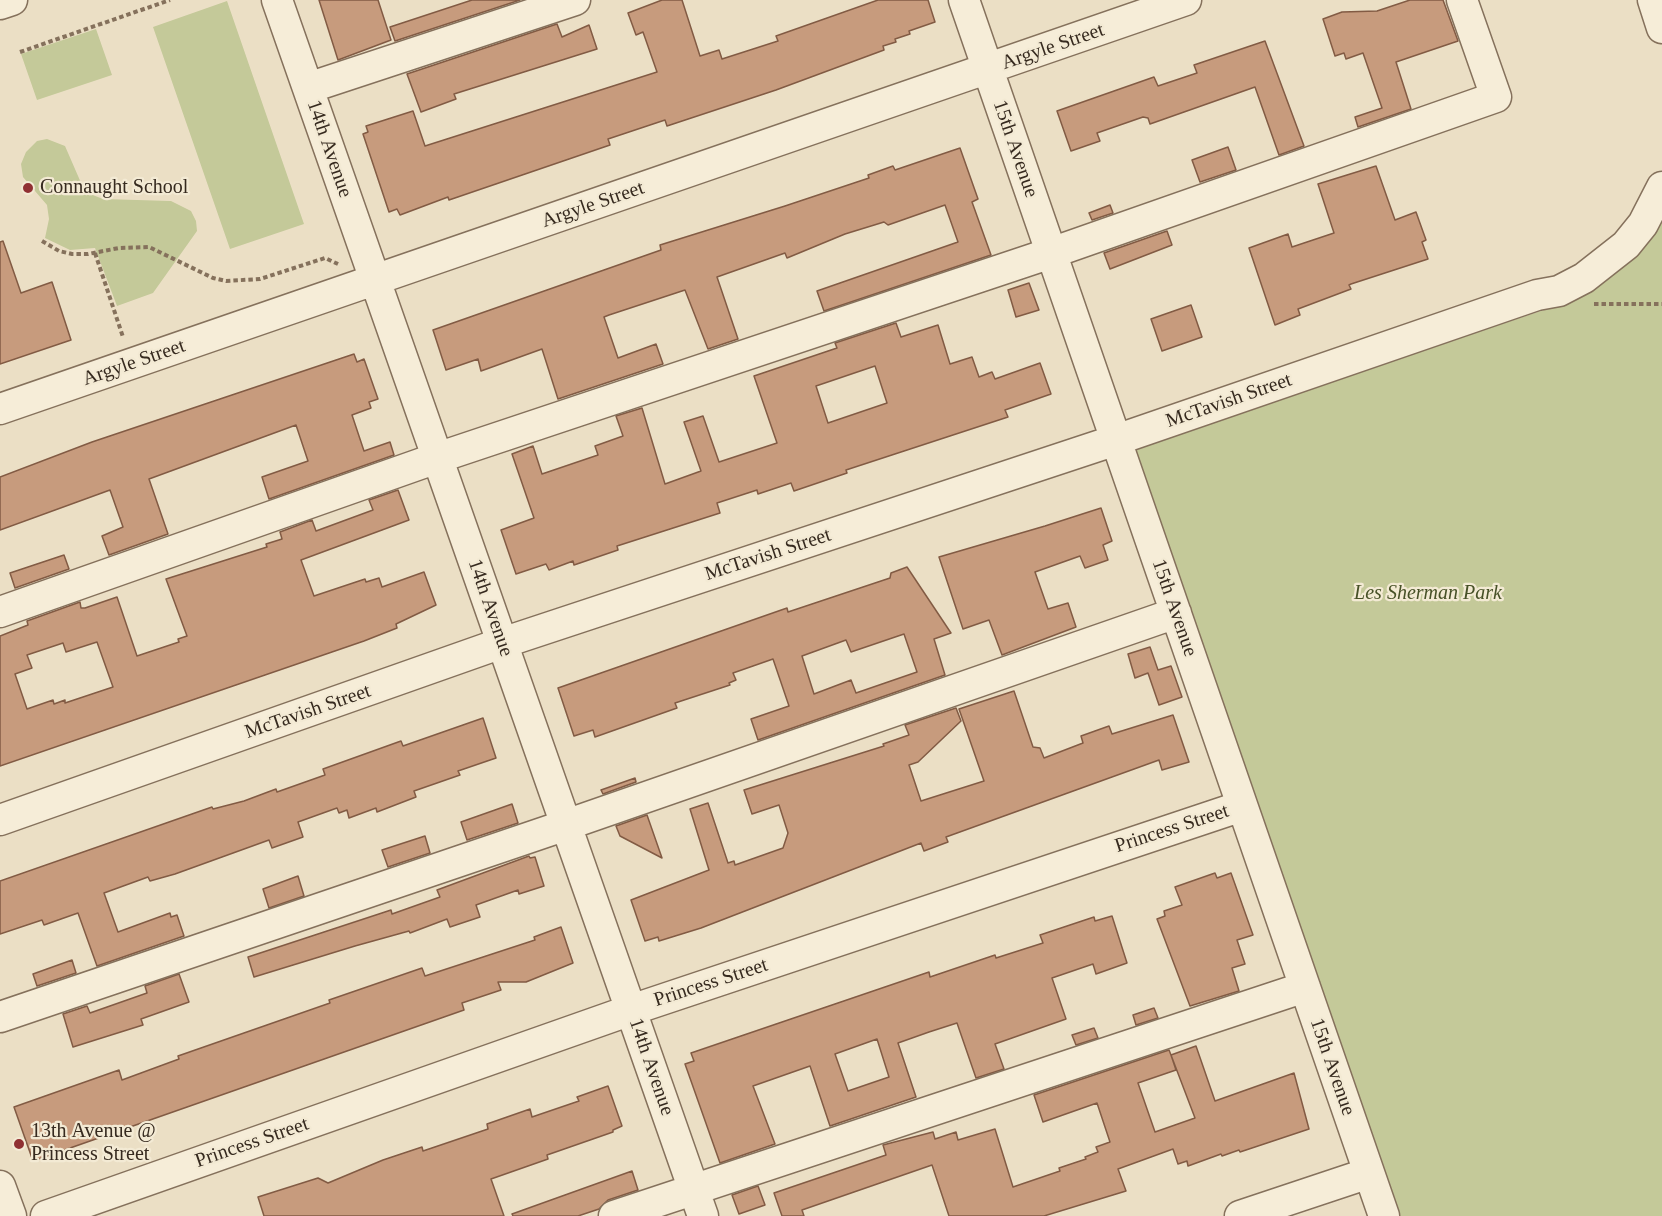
<!DOCTYPE html>
<html>
<head>
<meta charset="utf-8">
<style>
  body { margin:0 }
  canvas { display:block; background:#ebdfc5 }
</style>
</head>
<body>
<canvas width="1662" height="1216"></canvas>
<script>
const ctx = document.querySelector('canvas').getContext('2d');
ctx.lineJoin = 'round';
function fill(path, color) {
  ctx.fillStyle = color;
  ctx.fill(path, 'evenodd');
}
function poly(rows) {
  const path = new Path2D();
  for (const r of rows) {
    path.moveTo(r[0], r[1]);
    for (let i = 2; i < r.length; i += 2) path.lineTo(r[i], r[i + 1]);
  }
  return path;
}
function strokePath(path, color, width, dash) {
  ctx.strokeStyle = color;
  ctx.lineWidth = width;
  ctx.lineCap = dash ? 'butt' : 'round';
  ctx.setLineDash(dash || []);
  ctx.stroke(path);
}
function drawText(font, color, halo, rows, align = 'center') {
  ctx.font = font + ' Georgia,serif';
  ctx.lineWidth = 4.5;
  ctx.setLineDash([]);
  ctx.textBaseline = 'middle';
  ctx.strokeStyle = halo;
  ctx.fillStyle = color;
  for (const [text, x, y, turn = 0] of rows) {
    ctx.save();
    ctx.translate(x, y);
    ctx.rotate((+turn || 0) * Math.PI / 180);
    ctx.textAlign = isNaN(turn) ? turn : align;
    if (halo) ctx.strokeText(text, 0, 0);
    ctx.fillText(text, 0, 0);
    ctx.restore();
  }
}
fill(poly([
  [227,1,304,224,230,249,153,27],
  [96,29,112,75,37,100,21,54],
  [47,139,65,146,85,192,103,199,171,201,191,211,196,221,197,231,153,293,117,306,95,248,70,250,45,238,49,219,47,205,23,177,21,164,26,152,37,141],
  [1662,216,1662,1216,1398,1216,1130,447,1547,309,1617,271]
]), '#c4c999');
const building = poly([
  [319,0,378,0,391,40,338,60,319,0],
  [472,0,520,0,395,41,390,27,472,0],
  [662,0,682,0,700,56,719,50,722,59,778,41,776,36,878,0,928,0,935,22,909,31,910,34,895,39,896,42,883,46,884,50,776,90,667,126,665,120,608,139,610,145,449,200,448,197,400,215,397,209,389,212,363,134,368,132,366,126,413,111,425,146,657,72,643,32,636,35,628,13,662,0],
  [1410,0,1443,0,1458,41,1396,62,1411,109,1358,127,1355,117,1382,108,1363,53,1346,59,1344,53,1335,56,1323,19,1342,12,1377,11,1410,0],
  [557,24,562,37,589,25,597,49,454,94,456,99,421,112,407,74,557,24],
  [1265,41,1304,146,1279,155,1255,87,1150,124,1148,118,1143,117,1097,133,1100,141,1071,151,1057,111,1154,77,1158,86,1197,73,1194,65,1265,41],
  [1228,147,1236,170,1200,182,1192,160,1228,147],
  [960,148,978,199,972,202,991,255,824,311,817,291,958,242,945,205,888,225,884,222,845,234,787,258,785,253,717,277,738,339,708,349,685,290,609,315,604,317,618,358,656,344,663,364,558,399,542,349,481,371,478,359,446,370,433,330,661,250,660,245,785,206,869,178,868,175,893,166,895,170,960,148],
  [1376,166,1395,220,1416,212,1426,240,1422,242,1428,259,1351,284,1349,285,1351,289,1298,309,1300,315,1275,325,1249,248,1288,234,1292,247,1334,233,1318,184,1376,166],
  [1110,205,1113,213,1092,220,1089,213,1110,205],
  [1167,231,1172,245,1110,269,1104,253,1167,231],
  [3,241,21,293,52,282,71,340,0,364,0,242,3,241],
  [1029,283,1039,310,1016,317,1008,290,1029,283],
  [1191,305,1202,337,1162,351,1151,319,1191,305],
  [896,323,901,337,938,325,950,364,972,357,979,377,992,372,995,379,1040,363,1051,394,1005,410,1008,417,846,470,847,473,794,491,791,483,758,494,757,490,717,503,720,513,617,546,618,550,574,565,573,561,549,570,546,564,516,574,501,530,534,518,512,454,533,446,542,474,598,455,595,446,623,436,616,416,642,408,665,484,701,471,684,422,703,416,719,462,777,443,754,376,837,348,835,343,896,323],
  [875,366,887,403,828,423,816,386,875,366],
  [354,354,357,362,364,359,378,399,369,402,371,408,352,415,364,451,390,442,394,455,269,499,262,477,308,461,296,425,149,479,168,534,109,555,102,536,123,527,110,490,0,530,0,477,92,442,354,354],
  [398,490,409,520,301,560,314,596,365,579,366,582,379,578,382,587,424,572,436,605,396,624,397,628,364,641,0,766,0,636,28,625,27,621,80,602,81,608,85,608,117,597,137,656,179,642,178,639,187,636,166,579,267,547,266,544,282,539,280,532,312,520,316,531,373,510,369,500,398,490],
  [97,642,113,687,65,703,65,700,54,704,53,700,27,709,15,674,32,668,27,655,63,643,66,652,97,642],
  [1101,508,1112,541,1103,545,1108,560,1085,568,1080,556,1035,572,1048,609,1068,603,1076,627,1002,655,989,620,963,629,939,557,1045,526,1101,508],
  [64,555,69,569,15,588,10,573,64,555],
  [907,567,951,633,934,639,945,675,758,740,751,719,789,706,773,659,733,673,736,680,729,683,730,685,675,703,677,708,595,737,593,730,574,736,558,688,787,608,788,612,890,578,891,573,907,567],
  [904,634,917,672,856,693,851,680,814,694,802,656,846,640,851,652,904,634],
  [1150,647,1158,670,1171,666,1182,697,1159,705,1148,673,1135,678,1128,654,1150,647],
  [1014,691,1033,747,1040,748,1044,758,1083,743,1081,736,1109,726,1112,734,1173,715,1189,762,1162,770,1159,760,946,837,948,842,924,851,921,843,701,928,659,941,658,937,645,941,631,900,709,870,690,809,708,803,728,863,734,861,735,865,783,848,788,833,779,805,752,814,744,790,884,746,883,744,909,735,905,725,956,708,961,721,918,762,909,765,921,801,984,781,959,709,1014,691],
  [483,718,496,758,458,771,460,775,414,791,416,797,377,812,376,808,349,818,347,810,339,813,337,808,298,822,303,837,272,848,269,840,175,874,150,881,148,877,104,893,118,932,170,913,171,917,177,915,184,936,97,966,78,913,44,925,42,920,0,934,0,881,212,807,213,809,244,801,276,789,277,792,325,775,323,769,401,741,403,746,483,718],
  [635,778,636,782,603,794,601,790,635,778],
  [512,804,518,823,467,840,461,822,512,804],
  [647,815,662,858,620,836,616,826,647,815],
  [425,836,430,853,388,867,382,850,425,836],
  [529,856,530,858,535,857,544,886,519,894,518,890,476,905,480,917,450,927,447,919,410,933,409,931,355,946,254,977,248,957,391,910,392,914,440,897,437,890,529,856],
  [1215,873,1217,878,1231,873,1253,935,1237,940,1245,964,1232,968,1239,991,1190,1006,1157,919,1165,916,1164,911,1182,905,1175,887,1215,873],
  [298,876,304,896,269,908,263,889,298,876],
  [1112,916,1127,963,1096,974,1093,964,1052,978,1066,1019,995,1044,1004,1069,976,1078,957,1023,929,1032,898,1043,916,1097,830,1126,810,1066,753,1086,775,1144,720,1163,685,1064,694,1061,691,1053,929,972,930,977,995,955,996,958,1043,943,1040,935,1094,917,1095,921,1112,916],
  [877,1039,889,1077,848,1091,835,1054,877,1039],
  [561,927,573,963,526,982,498,982,501,990,462,1003,464,1010,33,1161,14,1107,119,1070,122,1080,179,1059,178,1056,330,1003,329,1000,422,968,425,976,535,940,534,937,561,927],
  [72,960,76,973,37,986,33,974,72,960],
  [179,974,189,1002,141,1019,143,1025,73,1047,63,1014,87,1006,90,1013,147,993,145,986,179,974],
  [1154,1008,1158,1018,1136,1025,1133,1015,1154,1008],
  [1094,1028,1098,1038,1076,1045,1072,1035,1094,1028],
  [1196,1046,1215,1101,1294,1073,1309,1129,1240,1152,1239,1150,1222,1156,1221,1154,1188,1166,1187,1161,1178,1164,1173,1149,1118,1169,1126,1191,1044,1216,949,1216,932,1165,802,1210,804,1216,782,1216,774,1193,886,1155,883,1145,933,1132,935,1139,956,1132,958,1140,995,1129,1013,1187,1060,1171,1059,1168,1086,1159,1085,1157,1098,1152,1096,1147,1110,1142,1097,1103,1043,1122,1034,1095,1169,1050,1171,1055,1196,1046],
  [1171,1055,1195,1118,1155,1132,1138,1083,1176,1070,1171,1055],
  [608,1086,622,1126,613,1130,613,1132,547,1155,548,1159,491,1179,504,1216,264,1216,258,1197,318,1178,328,1183,383,1160,422,1147,423,1151,488,1129,487,1124,530,1109,532,1117,579,1101,577,1097,608,1086],
  [632,1171,638,1190,608,1200,599,1209,578,1216,513,1216,512,1214,632,1171],
  [758,1186,765,1205,739,1214,732,1195,758,1186]
]);
fill(building, '#c79b7d');
strokePath(building, '#825b44', 1.5);
const minor = poly([
  [277,0,703,1216],
  [964,0,1384,1216],
  [1653,0,1662,28],
  [0,4,12,0],
  [308,88,575,0],
  [0,409,1186,0],
  [0,612,437,458,1051,253,1496,97,1462,0],
  [0,820,502,643,1116,440,1537,295,1559,291,1584,278,1626,245,1643,224,1662,187],
  [0,1017,566,825,1176,613],
  [0,1186,11,1216],
  [46,1216,631,1010,1242,806],
  [614,1216,1305,987],
  [1240,1216,1369,1173]
]);
strokePath(minor, '#85715c', 33);
strokePath(poly([
  [20,52,170,0],
  [42,241,59,251,72,254,88,254,119,248,149,247,213,278,226,281,260,279,325,258,338,264],
  [95,253,123,337],
  [1594,304,1662,304]
]), '#85715c', 4, [4.5, 3]);
strokePath(minor, '#f6edd8', 30);
for (const [x, y, r, color] of [
  [28,188,6,"#903032"],
  [19,1144,6,"#903032"]
]) {
  const dot = new Path2D();
  dot.arc(x, y, r, 0, 2 * Math.PI);
  ctx.fillStyle = color;
  ctx.fill(dot);
  strokePath(dot, '#f3ead4', 2);
}
drawText('20px', '#362a1f', '#f3ead4', [
  ["Argyle Street",1053,47,-19],
  ["14th Avenue",329,149,71],
  ["15th Avenue",1015,149,71],
  ["Argyle Street",593,205,-19],
  ["Argyle Street",134,363,-19],
  ["McTavish Street",1229,401,-19],
  ["McTavish Street",768,555,-18],
  ["14th Avenue",490,608,71],
  ["15th Avenue",1174,608,71],
  ["McTavish Street",308,712,-19],
  ["Princess Street",1172,829,-18],
  ["Princess Street",711,983,-18],
  ["14th Avenue",651,1067,71],
  ["15th Avenue",1332,1067,71],
  ["Princess Street",252,1143,-19]
]);
drawText('20px', '#362a1f', '#f3ead4', [
  ["Connaught School",40,188],
  ["13th Avenue @",31,1132],
  ["Princess Street",31,1155]
], 'left');
drawText('italic 20px', '#475127', '#f3ead4', [
  ["Les Sherman Park",1428,594]
]);
</script>
</body>
</html>
